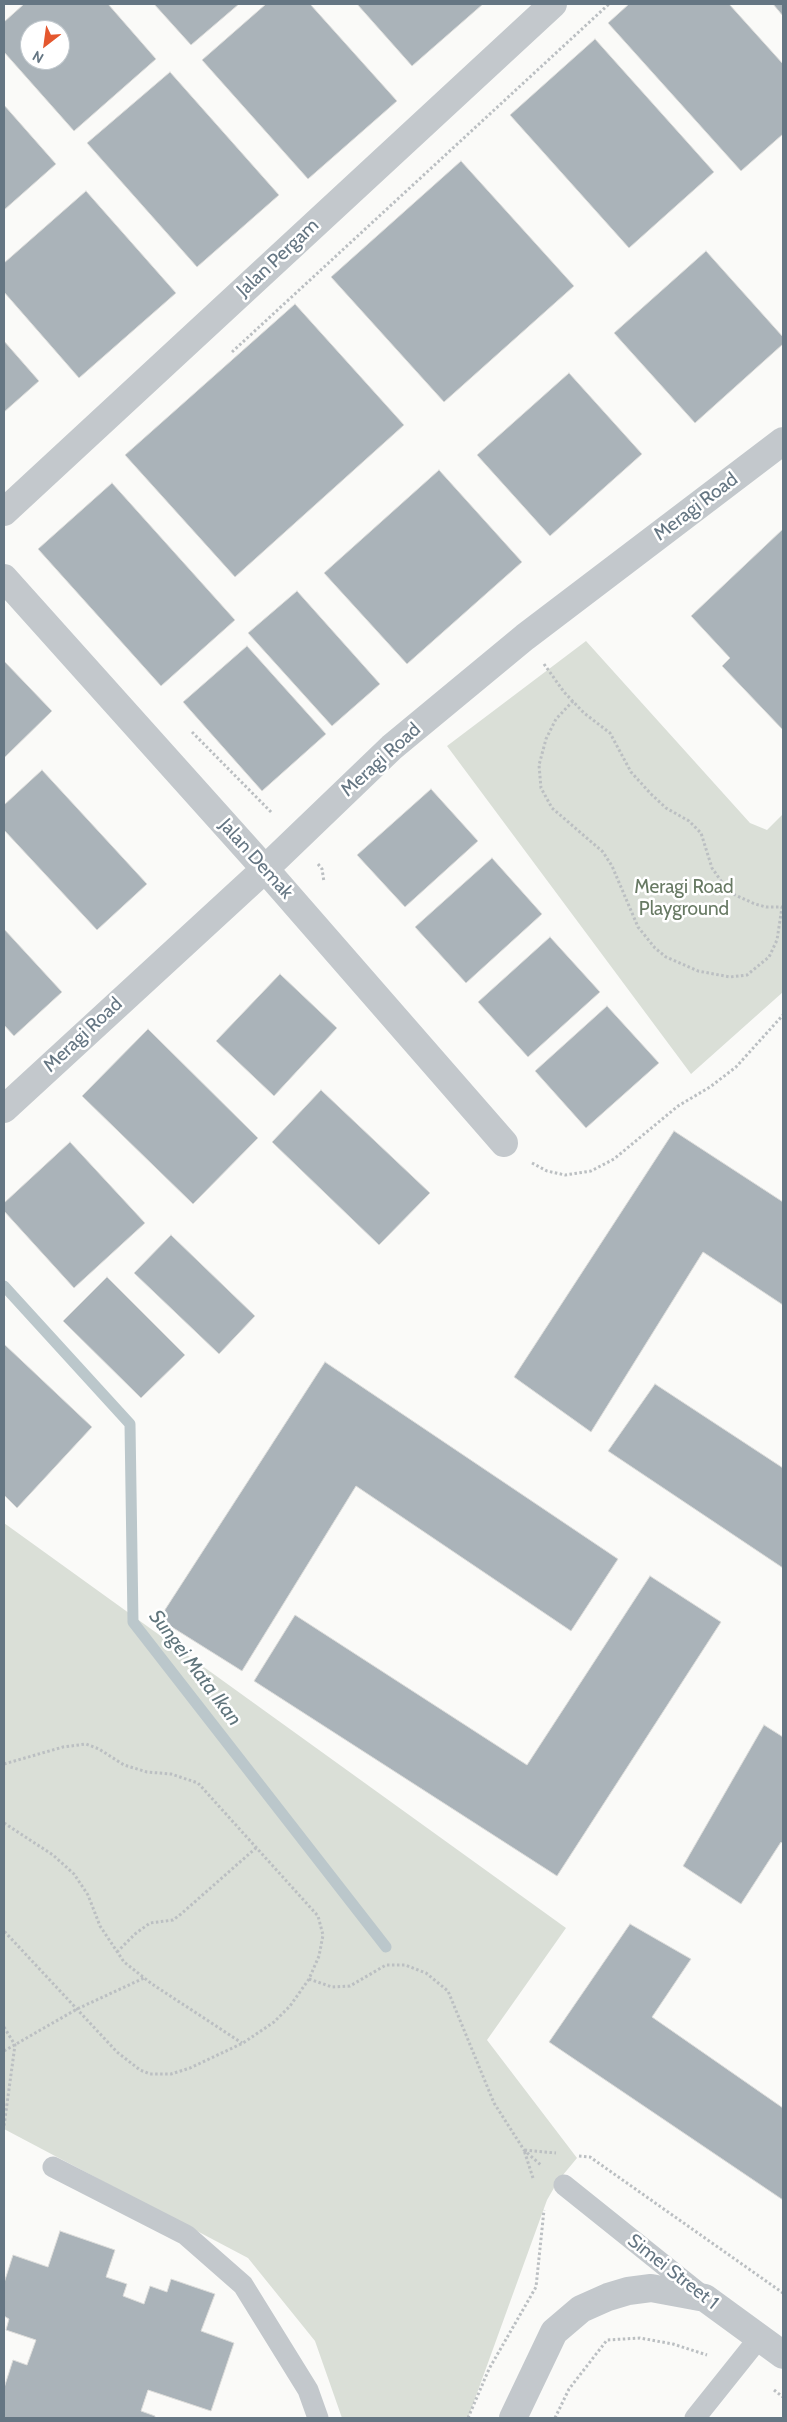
<!DOCTYPE html>
<html>
<head>
<meta charset="utf-8">
<style>
  body { margin:0 }
  #map { position:relative; width:787px; height:2422px; overflow:hidden; background:#fafaf8; font-family:Cabin,sans-serif }
  canvas { display:block }
  .frame { position:absolute; inset:0; border:5px solid #657683; pointer-events:none }
  .north { position:absolute; left:20px; top:20px; width:50px; height:50px; box-sizing:border-box; background:#fff; border:1px solid #c1c8cd; border-radius:50%; rotate:210deg; font-size:14px; font-weight:700; line-height:20px; text-align:center; color:#657683 }
  .north::after { content:''; display:block; margin:auto; width:18px; height:22px; background:#e4572e; clip-path:polygon(50% 0,100% 100%,50% 72%,0 100%) }
</style>
</head>
<body>
<div id="map">
<canvas width="787" height="2422"></canvas>
<div class="frame"></div>
<div class="north">N</div>
</div>
<script>
const ctx = document.querySelector('canvas').getContext('2d');
ctx.lineJoin = 'round';
function fill(path, color) {
  ctx.fillStyle = color;
  ctx.fill(path, 'evenodd');
}
function poly(rows) {
  const path = new Path2D();
  for (const r of rows) {
    path.moveTo(r[0], r[1]);
    for (let i = 2; i < r.length; i += 2) path.lineTo(r[i], r[i + 1]);
  }
  return path;
}
function strokePath(path, color, width, dash) {
  ctx.strokeStyle = color;
  ctx.lineWidth = width;
  ctx.lineCap = dash ? 'butt' : 'round';
  ctx.setLineDash(dash || []);
  ctx.stroke(path);
}
function drawText(font, color, halo, rows, align = 'center') {
  ctx.font = font + ' Cabin,sans-serif';
  ctx.lineWidth = 5;
  ctx.setLineDash([]);
  ctx.textBaseline = 'middle';
  ctx.strokeStyle = halo;
  ctx.fillStyle = color;
  for (const [text, x, y, turn = 0] of rows) {
    ctx.save();
    ctx.translate(x, y);
    ctx.rotate((+turn || 0) * Math.PI / 180);
    ctx.textAlign = isNaN(turn) ? turn : align;
    if (halo) ctx.strokeText(text, 0, 0);
    ctx.fillText(text, 0, 0);
    ctx.restore();
  }
}
fill(poly([
  [586,641,750,823,767,830,783,814,783,992,691,1074,447,746],
  [4,1523,566,1928,487,2040,577,2158,558,2181,547,2200,468,2418,342,2418,315,2341,248,2258,4,2129]
]), '#dadfd7');
strokePath(poly([
  [4,1286,130,1424,133,1622,386,1947]
]), '#bbc7cb', 11);
const building = poly([
  [24,4,108,4,156,59,74,131,4,52,4,22,24,4],
  [30,30,60,30,60,60,30,60,30,30],
  [154,4,239,4,191,45,154,4],
  [266,4,310,4,397,101,308,179,202,60,266,4],
  [357,4,483,4,412,66,357,4],
  [629,4,729,4,783,64,783,134,741,171,608,23,629,4],
  [773,4,783,4,783,16,773,4],
  [595,39,714,172,629,248,510,115,595,39],
  [170,72,279,195,197,267,87,143,170,72],
  [4,105,56,164,4,210,4,105],
  [461,161,574,286,444,402,331,277,461,161],
  [86,191,176,293,79,378,4,292,4,263,86,191],
  [706,251,783,337,783,344,695,423,614,333,706,251],
  [295,304,404,425,235,577,125,455,295,304],
  [4,341,39,381,4,412,4,341],
  [569,373,642,454,550,536,477,455,569,373],
  [439,470,522,562,407,664,324,573,439,470],
  [112,483,235,620,161,686,38,549,112,483],
  [783,529,783,730,722,666,730,658,691,616,783,529],
  [297,591,380,684,332,726,248,633,297,591],
  [247,646,326,734,262,791,183,702,247,646],
  [4,661,52,711,4,758,4,661],
  [42,770,147,884,97,930,4,830,4,805,42,770],
  [431,789,478,841,405,907,357,855,431,789],
  [492,858,542,914,466,983,415,927,492,858],
  [4,929,62,992,14,1036,4,1025,4,929],
  [550,937,600,992,528,1057,478,1002,550,937],
  [280,974,337,1028,274,1096,216,1041,280,974],
  [607,1006,659,1063,586,1128,535,1071,607,1006],
  [148,1029,258,1138,193,1204,82,1096,148,1029],
  [321,1090,430,1193,379,1245,272,1142,321,1090],
  [674,1131,783,1202,783,1305,703,1252,591,1432,514,1377,674,1131],
  [70,1142,145,1223,74,1288,4,1211,4,1203,70,1142],
  [171,1235,255,1316,219,1354,134,1273,171,1235],
  [107,1277,185,1355,141,1398,63,1321,107,1277],
  [4,1344,92,1427,17,1508,4,1495,4,1344],
  [325,1362,618,1559,571,1631,356,1486,242,1671,159,1619,325,1362],
  [655,1384,783,1468,783,1568,608,1451,655,1384],
  [650,1576,721,1622,557,1876,254,1681,295,1615,527,1765,650,1576],
  [764,1725,783,1737,783,1844,781,1842,741,1904,683,1866,764,1725],
  [630,1924,691,1959,652,2017,783,2108,783,2200,549,2042,630,1924],
  [60,2231,115,2250,106,2277,127,2284,123,2296,144,2304,150,2286,167,2292,171,2279,215,2294,201,2331,234,2343,211,2411,148,2390,141,2411,155,2416,155,2418,4,2418,4,2388,13,2360,27,2365,36,2340,6,2330,9,2319,4,2316,4,2283,13,2255,48,2267,60,2231]
]);
fill(building, '#aab3b9');
strokePath(building, '#dcdcda', 1);
strokePath(poly([
  [232,352,609,4],
  [544,664,564,692,584,713,610,733,631,772,651,794,666,808,689,821,701,833,712,868,726,888,733,894,755,904,766,907,782,907],
  [573,701,556,719,546,739,539,765,541,788,552,808,603,852,612,866,638,927,655,948,666,957,698,971,730,977,747,975,769,957,777,940,782,907],
  [192,732,272,813],
  [318,864,322,869,324,882],
  [532,1163,547,1171,565,1175,591,1171,614,1159,678,1106,710,1087,736,1067,783,1015],
  [4,1764,63,1747,86,1744,99,1749,124,1765,147,1772,171,1774,198,1783,318,1916,323,1935,319,1956,309,1979,290,2006,274,2022,243,2043,190,2068,171,2074,150,2074,140,2070,117,2052,4,1931],
  [4,1823,53,1855,74,1874,88,1895,100,1926,124,1962,152,1984,242,2043],
  [117,1952,135,1934,150,1923,173,1920,181,1914,257,1847],
  [309,1979,332,1987,350,1986,386,1965,405,1965,426,1973,448,1991,494,2103,524,2150,542,2166],
  [4,2027,15,2045,4,2126],
  [4,2051,77,2009,144,1978],
  [579,2156,590,2157,783,2293],
  [533,2178,524,2150,556,2153],
  [774,2390,783,2397],
  [468,2418,489,2369,536,2287,544,2210],
  [555,2418,569,2389,607,2340,640,2338,673,2344,707,2355]
]), '#bbbfc2', 3, [2.5, 2.5]);
strokePath(poly([
  [53,2167,186,2235,243,2285,308,2390,318,2418],
  [564,2185,705,2298],
  [695,2418,759,2338]
]), '#c3c8cc', 21);
strokePath(poly([
  [4,512,553,4],
  [4,578,265,869,504,1143],
  [4,1109,265,869,392,747,525,637,783,441],
  [513,2418,554,2332,581,2309,608,2297,628,2291,651,2288,705,2298,783,2355]
]), '#c3c8cc', 28);
drawText('19px', '#657683', '#fff', [
  ["Jalan Pergam",278,258,-43],
  ["Meragi Road",696,507,-37],
  ["Meragi Road",381,760,-42],
  ["Jalan Demak",256,859,48],
  ["Meragi Road",83,1035,-43],
  ["Simei Street 1",673,2272,38]
]);
drawText('19px', '#687a64', '#fff', [
  ["Meragi Road",684,887],
  ["Playground",684,909]
]);
drawText('italic 20px', '#60757c', '#fff', [
  ["Sungei Mata Ikan",195,1668,53]
]);
</script>
</body>
</html>
